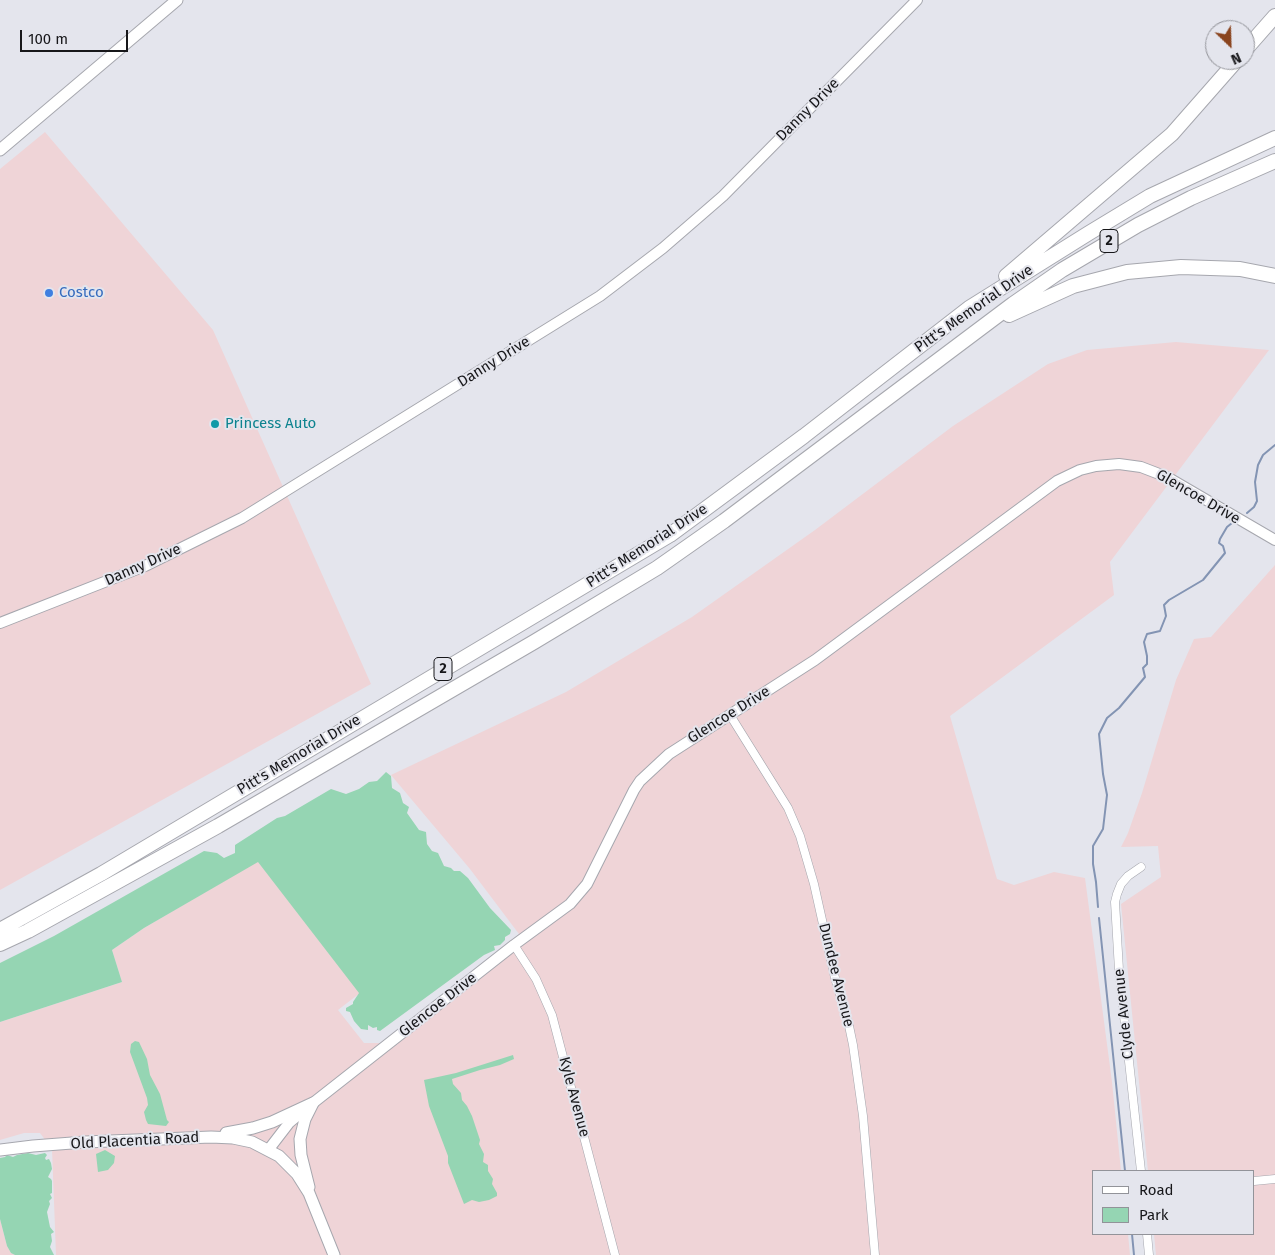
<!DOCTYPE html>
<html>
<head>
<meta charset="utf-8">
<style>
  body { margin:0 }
  #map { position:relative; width:1275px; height:1255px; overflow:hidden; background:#e4e5ed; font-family:"Fira Sans",sans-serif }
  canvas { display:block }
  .legend { position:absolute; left:1092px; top:1170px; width:162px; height:65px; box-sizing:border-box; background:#e4e5ed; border:1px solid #929399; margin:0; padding:6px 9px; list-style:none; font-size:15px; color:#17171a }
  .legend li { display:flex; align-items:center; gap:10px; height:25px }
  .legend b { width:25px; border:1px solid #929399 }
  .north { position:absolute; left:1205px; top:20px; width:50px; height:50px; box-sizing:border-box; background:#e4e5ed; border:1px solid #929399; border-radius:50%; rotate:156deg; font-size:14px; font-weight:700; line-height:20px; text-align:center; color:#17171a }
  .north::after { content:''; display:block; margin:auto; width:18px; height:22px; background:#8a441e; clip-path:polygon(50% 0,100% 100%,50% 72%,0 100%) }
  .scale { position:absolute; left:20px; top:30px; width:108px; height:22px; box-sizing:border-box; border:2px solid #17171a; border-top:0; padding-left:6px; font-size:15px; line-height:18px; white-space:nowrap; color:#17171a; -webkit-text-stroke:4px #e4e5ed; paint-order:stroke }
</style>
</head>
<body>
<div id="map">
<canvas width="1275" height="1255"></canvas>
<ul class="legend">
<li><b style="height:6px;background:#fff"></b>Road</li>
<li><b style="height:14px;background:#95d5b3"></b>Park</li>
</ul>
<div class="north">N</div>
<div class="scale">100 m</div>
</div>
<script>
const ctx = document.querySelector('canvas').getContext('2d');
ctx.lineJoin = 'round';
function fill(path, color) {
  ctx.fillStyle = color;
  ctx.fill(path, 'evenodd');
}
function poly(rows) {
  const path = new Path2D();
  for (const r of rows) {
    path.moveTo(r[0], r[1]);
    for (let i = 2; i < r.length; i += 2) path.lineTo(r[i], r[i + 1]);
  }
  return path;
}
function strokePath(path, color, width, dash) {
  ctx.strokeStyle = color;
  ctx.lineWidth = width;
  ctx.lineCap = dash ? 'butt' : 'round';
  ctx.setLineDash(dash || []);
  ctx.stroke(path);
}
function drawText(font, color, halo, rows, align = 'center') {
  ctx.font = font + ' "Fira Sans",sans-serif';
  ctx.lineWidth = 4;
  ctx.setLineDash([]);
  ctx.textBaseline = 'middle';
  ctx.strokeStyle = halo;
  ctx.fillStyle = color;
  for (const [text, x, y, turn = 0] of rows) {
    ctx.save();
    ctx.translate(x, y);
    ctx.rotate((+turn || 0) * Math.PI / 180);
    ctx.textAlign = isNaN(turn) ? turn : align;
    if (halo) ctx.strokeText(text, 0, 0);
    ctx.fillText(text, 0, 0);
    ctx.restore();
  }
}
fill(poly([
  [45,132,213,330,371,684,0,890,0,169],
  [1176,342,1269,350,1110,562,1114,595,950,716,997,879,1014,885,1054,872,1085,878,1112,1082,1121,1171,1094,1171,1094,1234,1128,1234,1130,1255,56,1255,52,1149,40,1133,24,1133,0,1140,0,1022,122,982,112,950,144,928,258,861,360,993,338,1010,364,1043,381,1043,519,934,470,869,391,775,566,692,692,617,815,530,953,426,1048,364,1087,350],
  [1275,565,1275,1255,1156,1255,1154,1234,1254,1234,1254,1171,1148,1171,1121,904,1161,877,1158,846,1121,847,1128,833,1142,793,1176,680,1194,639,1211,637],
  [0,1219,7,1246,11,1253,15,1255,0,1255]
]), '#efd4d7');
fill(poly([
  [386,772,391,776,392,788,400,793,403,803,409,807,407,813,419,830,426,832,427,844,432,851,438,853,444,866,451,868,454,871,460,871,468,878,490,908,511,930,510,934,505,937,505,940,500,945,494,946,495,950,484,955,380,1031,377,1030,377,1027,373,1028,368,1025,368,1030,361,1029,354,1021,350,1012,346,1011,346,1008,353,1004,353,1002,359,993,258,862,144,928,112,950,122,982,0,1022,0,963,54,936,204,851,217,853,224,858,235,853,235,845,277,818,285,816,331,789,346,794,359,789,369,782,377,781],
  [135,1041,139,1042,147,1059,150,1075,160,1094,167,1120,169,1122,166,1126,148,1124,146,1120,144,1112,148,1105,147,1098,130,1052,131,1044],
  [513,1055,514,1059,500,1065,480,1070,452,1079,453,1084,461,1093,462,1100,467,1106,472,1116,480,1140,479,1144,484,1154,483,1162,488,1165,488,1171,493,1179,492,1184,497,1193,497,1196,489,1200,479,1202,472,1200,464,1204,448,1163,448,1156,429,1106,424,1080,456,1073],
  [105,1150,115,1156,114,1163,108,1170,98,1172,96,1154],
  [28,1153,36,1155,45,1153,47,1155,45,1158,46,1160,49,1159,51,1163,52,1169,48,1177,51,1179,52,1181,52,1193,50,1194,52,1198,49,1201,50,1204,47,1212,50,1227,54,1232,51,1234,52,1241,50,1247,54,1255,15,1255,11,1253,7,1246,0,1219,0,1158,5,1157,7,1155,13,1157,17,1155]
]), '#95d5b3');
strokePath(poly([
  [1247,513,1254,507,1257,501,1255,482,1258,465,1263,455,1275,445],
  [1098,907,1096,882,1093,864,1093,846,1103,829,1107,795,1103,774,1099,734,1107,718,1119,708,1145,677,1143,668,1147,664,1147,656,1144,642,1147,634,1160,631,1166,616,1164,605,1169,600,1203,580,1225,553,1223,546,1219,543,1220,539,1227,527,1232,523],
  [1099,918,1125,1171],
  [1132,1234,1134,1255]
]), '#8394b3', 2);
const minor = poly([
  [730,715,788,808,800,836,814,884,835,978,848,1021,853,1045,863,1116,875,1255],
  [514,945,536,979,552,1015,615,1255],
  [1141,1171,1119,970,1115,902,1117,894,1121,884,1128,876,1141,867],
  [1254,1181,1275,1179],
  [1147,1234,1149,1255]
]);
const tertiary = poly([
  [0,623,145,566,242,518,600,296,663,248,723,196,917,0],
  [269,1149,289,1123,313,1103,514,945,570,904,587,884,634,790,640,781,669,754,815,660,1057,481,1080,470,1096,466,1119,464,1141,467,1167,477,1275,540]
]);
const secondary = poly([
  [0,150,177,0],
  [226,1133,253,1128,272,1122,313,1103],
  [0,1150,33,1146,85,1142,211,1137,233,1138,252,1142,279,1156,297,1174,309,1193,334,1255],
  [309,1187,301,1155,300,1139,305,1119,313,1103]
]);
const motorway = poly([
  [1245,50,1275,16],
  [1006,276,1172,134,1237,60],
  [1009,315,1073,286,1127,272,1181,267,1240,269,1275,276],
  [0,930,101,874,670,535,804,436,969,308,1089,233,1150,196,1275,138],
  [0,944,28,931,218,826,534,642,657,568,724,521,1013,304,1062,270,1138,225,1191,198,1275,161]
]);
strokePath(minor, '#a6a7ae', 9);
strokePath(tertiary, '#a6a7ae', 12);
strokePath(secondary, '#a6a7ae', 13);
strokePath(motorway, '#a6a7ae', 16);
strokePath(minor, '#fff', 8);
strokePath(tertiary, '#fff', 10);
strokePath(secondary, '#fff', 11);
strokePath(motorway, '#fff', 14);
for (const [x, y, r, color] of [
  [49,293,5,"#3f7fe0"],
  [215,424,5,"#0f9aa8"]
]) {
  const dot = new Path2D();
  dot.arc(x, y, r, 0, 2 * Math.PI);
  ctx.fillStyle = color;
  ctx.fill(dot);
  strokePath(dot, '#e4e5ed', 2);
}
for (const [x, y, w] of [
  [1109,241,18],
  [443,669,18]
]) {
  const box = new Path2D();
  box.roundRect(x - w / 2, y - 11.5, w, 23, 4);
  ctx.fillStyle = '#e4e5ed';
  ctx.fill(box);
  strokePath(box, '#17171a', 1);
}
drawText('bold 14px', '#17171a', null, [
  ["2",1109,241],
  ["2",443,669]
]);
drawText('15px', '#17171a', '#e4e5ed', [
  ["Danny Drive",808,110,-45],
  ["Pitt's Memorial Drive",974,309,-35],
  ["Danny Drive",494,362,-32],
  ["Glencoe Drive",1198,497,30],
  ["Pitt's Memorial Drive",647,546,-33],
  ["Danny Drive",143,565,-24],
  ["Glencoe Drive",729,715,-32],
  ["Pitt's Memorial Drive",299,755,-31],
  ["Dundee Avenue",836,975,76],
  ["Glencoe Drive",438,1005,-38],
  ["Clyde Avenue",1124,1014,-96],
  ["Kyle Avenue",574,1097,75],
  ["Old Placentia Road",135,1141,-3]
]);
drawText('15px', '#366cbe', '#e4e5ed', [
  ["Costco",59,293]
], 'left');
drawText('15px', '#0d838f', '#e4e5ed', [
  ["Princess Auto",225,424]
], 'left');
</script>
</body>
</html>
